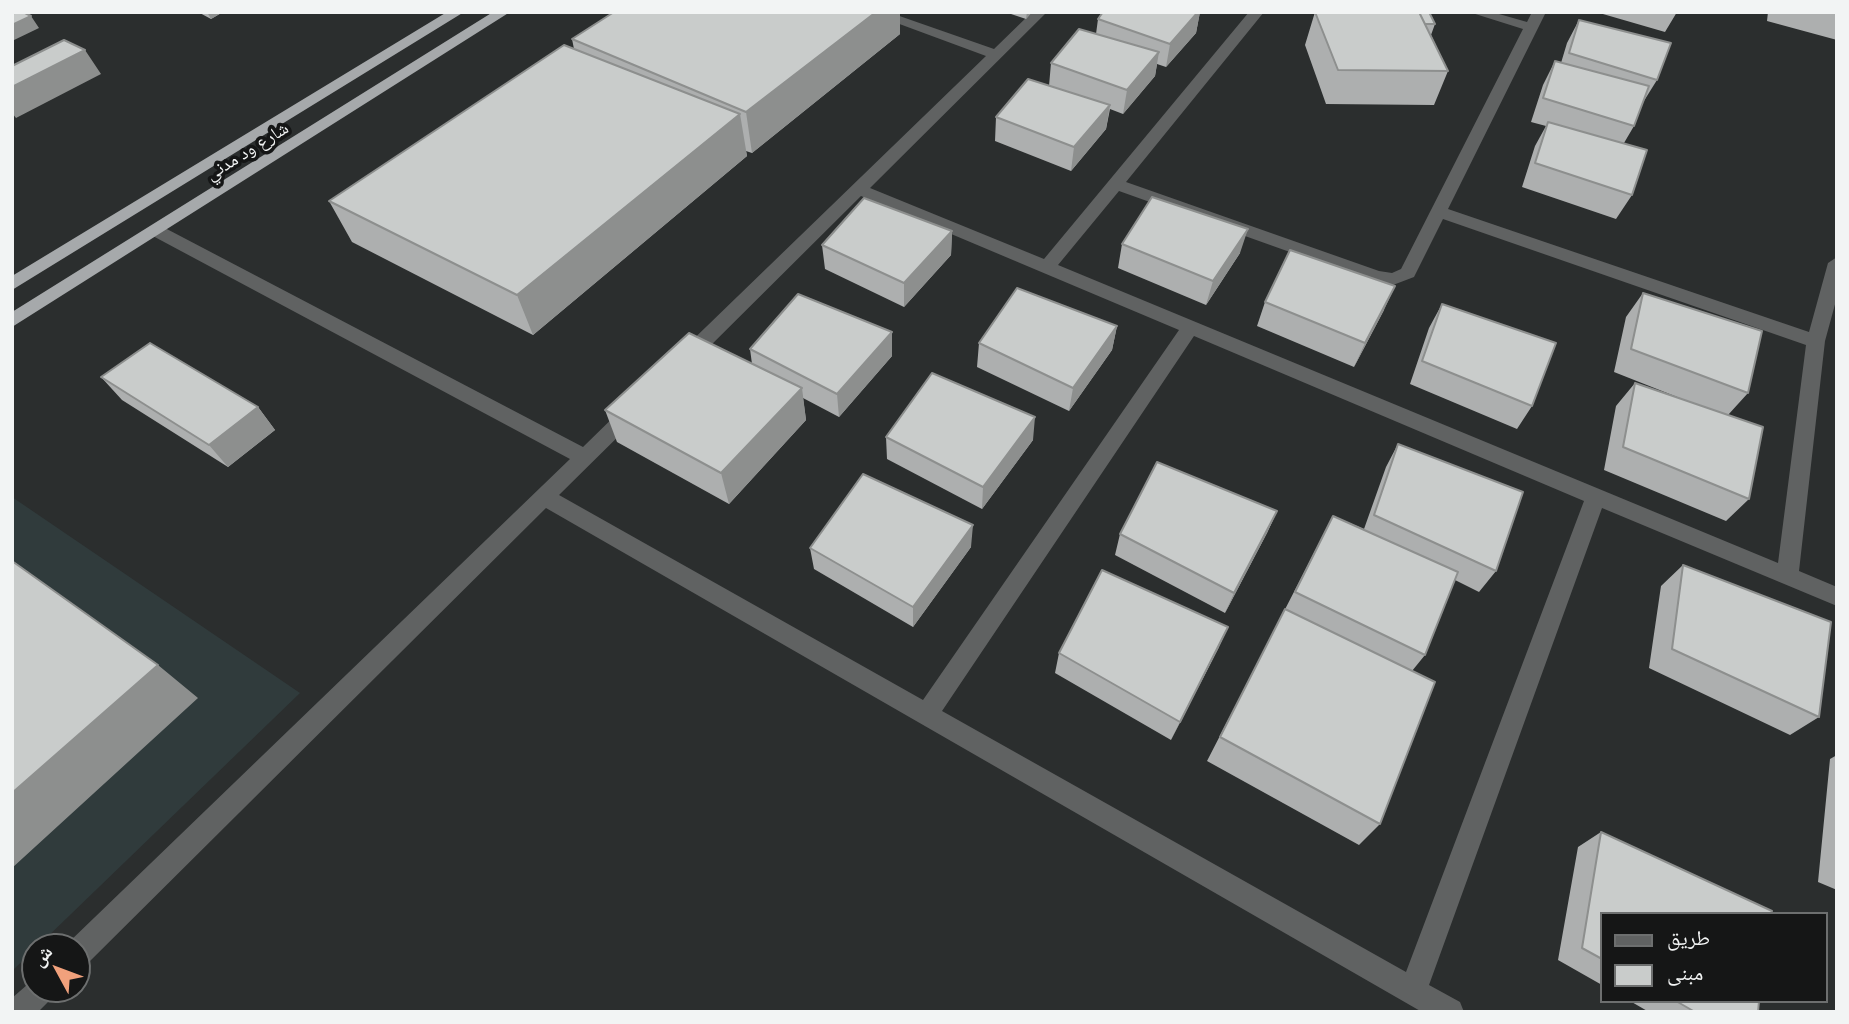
<!DOCTYPE html>
<html>
<head>
<meta charset="utf-8">
<style>
  body { margin:0 }
  #map { position:relative; width:1849px; height:1024px; overflow:hidden; background:#2b2e2e; font-family:Lato,"Noto Naskh Arabic",sans-serif }
  canvas { display:block }
  .frame { position:absolute; inset:0; border:14px solid #f2f4f4; pointer-events:none }
  .legend { position:absolute; left:1600px; top:912px; width:228px; height:91px; box-sizing:border-box; background:#151616; border:2px solid #6d6f6f; margin:0; padding:9px 12px; list-style:none; font-size:21px; color:#f2f4f4 }
  .legend li { display:flex; align-items:center; gap:14px; height:35px }
  .legend b { width:35px; border:2px solid #6d6f6f }
  .north { position:absolute; left:21px; top:933px; width:70px; height:70px; box-sizing:border-box; background:#151616; border:2px solid #6d6f6f; border-radius:50%; rotate:311deg; font-size:19px; font-weight:700; line-height:28px; text-align:center; color:#f2f4f4 }
  .north::after { content:''; display:block; margin:auto; width:24px; height:32px; background:#f1a17c; clip-path:polygon(50% 0,100% 100%,50% 72%,0 100%) }
</style>
</head>
<body>
<div id="map">
<canvas width="1849" height="1024"></canvas>
<div class="frame"></div>
<ul class="legend">
<li><b style="height:9px;background:#606262"></b>طريق</li>
<li><b style="height:19px;background:#c9cccb"></b>مبنى</li>
</ul>
<div class="north">ش</div>
</div>
<script>
const ctx = document.querySelector('canvas').getContext('2d');
ctx.lineJoin = 'round';
function fill(path, color) {
  ctx.fillStyle = color;
  ctx.fill(path, 'evenodd');
}
function poly(rows) {
  const path = new Path2D();
  for (const r of rows) {
    path.moveTo(r[0], r[1]);
    for (let i = 2; i < r.length; i += 2) path.lineTo(r[i], r[i + 1]);
  }
  return path;
}
function strokePath(path, color, width, dash) {
  ctx.strokeStyle = color;
  ctx.lineWidth = width;
  ctx.lineCap = dash ? 'butt' : 'round';
  ctx.setLineDash(dash || []);
  ctx.stroke(path);
}
function drawText(font, color, halo, rows, align = 'center') {
  ctx.font = font + ' Lato,"Noto Naskh Arabic",sans-serif';
  ctx.lineWidth = 7;
  ctx.setLineDash([]);
  ctx.textBaseline = 'middle';
  ctx.strokeStyle = halo;
  ctx.fillStyle = color;
  for (const [text, x, y, turn = 0] of rows) {
    ctx.save();
    ctx.translate(x, y);
    ctx.rotate((+turn || 0) * Math.PI / 180);
    ctx.textAlign = isNaN(turn) ? turn : align;
    if (halo) ctx.strokeText(text, 0, 0);
    ctx.fillText(text, 0, 0);
    ctx.restore();
  }
}
fill(poly([
  [12,497,300,693,12,971]
]), '#303b3c');
fill(poly([
  [867,12,888,12,994,49,1032,12,1047,12,870,188,1044,259,1249,12,1264,12,1126,182,1379,271,1392,273,1401,269,1523,29,1469,12,1492,12,1527,22,1532,12,1546,12,1448,209,1809,332,1828,263,1837,257,1837,297,1825,341,1799,571,1837,587,1837,606,1602,508,1429,985,1460,1002,1464,1012,1422,1012,546,508,87,964,77,968,77,947,66,947,67,944,570,459,151,235,149,231,151,227,163,227,583,447,626,405,633,403,640,405,643,410,640,415,559,495,923,700,1179,330,861,196,690,366,676,366,674,361,676,356,986,56,867,12],
  [1119,191,1371,281,1393,285,1414,277,1443,219,1806,345,1778,563,1058,265,1119,191],
  [1194,336,1584,501,1406,972,942,711,1194,336],
  [35,978,35,989,55,989,51,999,38,1012,12,1012,12,998,35,978]
]), '#606262');
fill(poly([
  [447,12,464,12,12,290,12,276,447,12],
  [493,12,510,12,12,327,12,312,493,12]
]), '#a6a9ab');
fill(poly([
  [198,12,223,12,211,19],
  [1005,12,1032,12,1026,19],
  [1103,12,1200,12,1196,33,1166,67,1157,64,1155,76,1123,114,1110,109,1106,129,1071,171,995,141,996,117,1049,86,1051,63,1096,34,1098,19],
  [1315,12,1429,12,1435,24,1431,35,1448,71,1434,105,1326,104,1305,45],
  [1596,12,1677,12,1665,32],
  [1768,12,1837,12,1837,40,1767,21],
  [1579,20,1657,80,1642,104,1634,126,1624,143,1632,195,1616,219,1522,187,1535,146,1546,126,1531,122,1543,85,1555,61,1561,63,1567,43],
  [900,34,752,153,746,151,747,156,533,335,352,242,329,201,574,49,572,39],
  [952,231,951,255,904,307,825,269,822,245],
  [1122,244,1240,253,1206,305,1118,268],
  [1643,293,1748,393,1728,415,1749,499,1726,521,1604,470,1616,406,1635,383,1705,408,1614,372,1626,317],
  [1265,302,1384,310,1354,367,1257,326],
  [1442,304,1532,406,1517,429,1410,384,1429,328],
  [1117,326,1112,350,1069,411,977,367,979,343],
  [892,332,892,356,839,417,803,398,806,420,729,504,617,442,605,410,752,364,750,349],
  [101,377,258,407,275,430,228,467,122,400],
  [886,437,1033,440,982,509,887,459],
  [1398,444,1496,571,1479,592,1455,580,1425,655,1412,671,1380,824,1359,845,1207,761,1333,516,1364,529,1386,467],
  [1277,511,1267,533,1225,613,1115,555,1120,534],
  [971,547,913,627,814,569,810,548],
  [1683,565,1819,717,1790,735,1649,668,1661,586],
  [1219,647,1171,740,1055,673,1059,653],
  [1837,755,1837,890,1818,882,1830,759],
  [1601,832,1602,914,1602,985,1558,960,1578,847],
  [1630,1001,1759,1001,1758,1012,1649,1012]
]), '#adafaf');
fill(poly([
  [207,12,223,12,211,19],
  [876,12,900,12,900,34,752,153,746,112],
  [1027,12,1032,12,1026,19],
  [1198,12,1200,12,1196,33,1166,67,1170,44],
  [31,16,39,28,12,41,12,25],
  [85,50,101,74,16,118,12,113,12,87],
  [1159,52,1155,76,1123,114,1127,90],
  [1110,105,1106,129,1071,171,1074,147],
  [740,114,747,156,533,335,517,295],
  [1248,229,1240,253,1206,305,1213,281],
  [952,231,951,255,904,307,904,283],
  [1395,286,1384,310,1354,367,1365,343],
  [1117,326,1112,350,1069,411,1073,388],
  [892,332,892,356,839,417,837,394],
  [802,388,806,420,729,504,721,473],
  [258,407,275,430,228,467,209,445],
  [1035,417,1033,440,982,509,983,487],
  [1277,511,1267,533,1225,613,1234,593],
  [973,525,971,547,913,627,913,607],
  [1228,627,1219,647,1171,740,1180,722],
  [158,665,198,698,12,868,12,793]
]), '#8d8f8e');
const building = poly([
  [16,12,23,12,31,16,12,25,12,14,16,12],
  [614,12,876,12,746,112,572,39,614,12],
  [1103,12,1198,12,1170,44,1098,19,1103,12],
  [1315,12,1419,12,1448,71,1338,70,1315,12],
  [1419,12,1429,12,1435,24,1425,24,1419,12],
  [1579,20,1671,43,1657,80,1569,53,1579,20],
  [1079,29,1159,52,1127,90,1051,63,1079,29],
  [64,40,85,50,12,87,12,66,64,40],
  [564,45,740,114,517,295,329,201,564,45],
  [1555,61,1649,86,1634,126,1543,98,1555,61],
  [1028,79,1110,105,1074,147,996,117,1028,79],
  [1548,122,1647,150,1632,195,1535,163,1548,122],
  [1152,197,1248,229,1213,281,1122,244,1152,197],
  [864,198,952,231,904,283,822,245,864,198],
  [1290,250,1395,286,1365,343,1265,302,1290,250],
  [1017,288,1117,326,1073,388,979,343,1017,288],
  [1643,293,1762,331,1748,393,1631,349,1643,293],
  [798,294,892,332,837,394,750,349,798,294],
  [1442,304,1556,343,1532,406,1422,361,1442,304],
  [689,333,802,388,721,473,605,410,689,333],
  [150,343,258,407,209,445,101,377,150,343],
  [932,373,1035,417,983,487,886,437,932,373],
  [1635,383,1763,427,1749,499,1623,447,1635,383],
  [1398,444,1523,492,1496,571,1374,515,1398,444],
  [1157,462,1277,511,1234,593,1120,534,1157,462],
  [863,474,973,525,913,607,810,548,863,474],
  [1333,516,1458,572,1425,655,1295,592,1333,516],
  [12,561,158,665,12,793,12,561],
  [1683,565,1831,622,1819,717,1672,649,1683,565],
  [1102,570,1228,627,1180,722,1059,653,1102,570],
  [1285,609,1435,682,1380,824,1220,737,1285,609],
  [1601,832,1772,911,1771,914,1602,914,1602,959,1582,948,1601,832],
  [1676,1001,1759,1001,1758,1012,1695,1012,1676,1001]
]);
fill(building, '#c9cccb');
strokePath(building, '#8d8f8e', 2);
drawText('18px', '#f2f4f4', '#151616', [
  ["شارع ود مدني",247,151,-32]
]);
</script>
</body>
</html>
